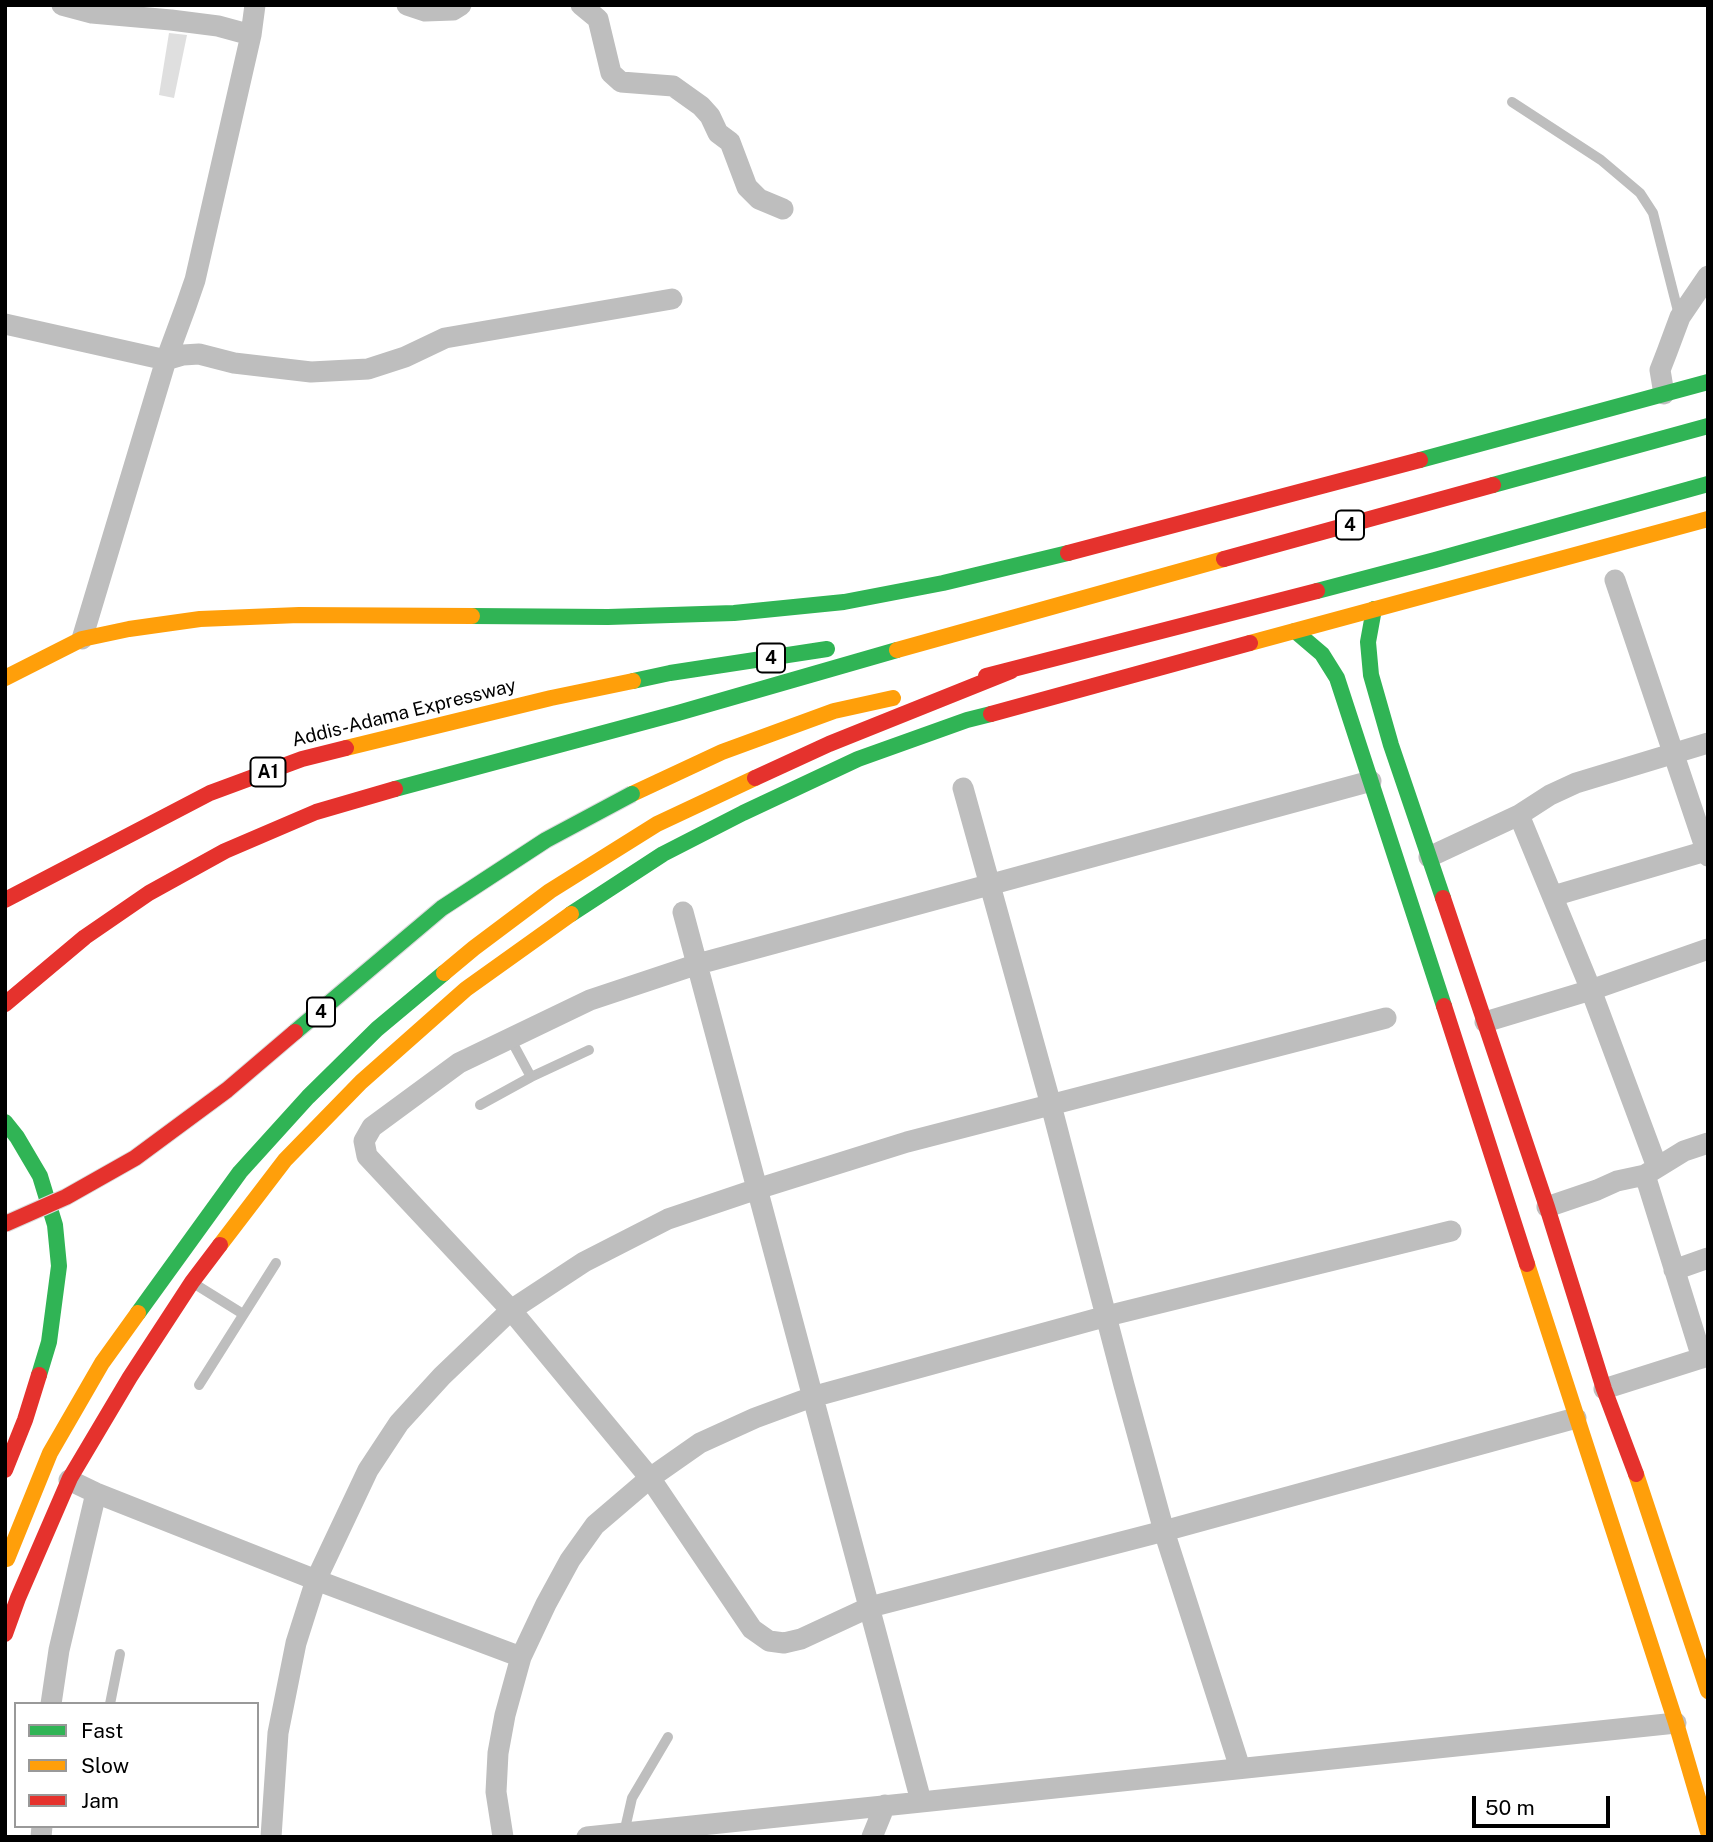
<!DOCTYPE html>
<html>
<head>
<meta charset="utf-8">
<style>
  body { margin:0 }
  #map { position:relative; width:1713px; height:1842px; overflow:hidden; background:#fff; font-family:"Public Sans",sans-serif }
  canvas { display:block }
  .frame { position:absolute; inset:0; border:7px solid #000; pointer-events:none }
  .legend { position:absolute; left:14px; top:1702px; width:245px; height:126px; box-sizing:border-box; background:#fff; border:2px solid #999; margin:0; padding:9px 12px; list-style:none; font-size:21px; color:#000 }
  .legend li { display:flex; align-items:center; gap:14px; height:35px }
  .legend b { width:35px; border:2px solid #999 }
  .scale { position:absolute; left:1472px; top:1796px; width:138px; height:32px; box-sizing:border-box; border:4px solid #000; border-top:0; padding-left:9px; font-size:21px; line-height:24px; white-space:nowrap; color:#000; -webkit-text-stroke:5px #fff; paint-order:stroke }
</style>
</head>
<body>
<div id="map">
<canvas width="1713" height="1842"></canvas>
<div class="frame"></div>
<ul class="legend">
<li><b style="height:9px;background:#30b455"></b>Fast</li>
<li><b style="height:9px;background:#ff9f0a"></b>Slow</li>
<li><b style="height:9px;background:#e5322d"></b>Jam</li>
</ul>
<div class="scale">50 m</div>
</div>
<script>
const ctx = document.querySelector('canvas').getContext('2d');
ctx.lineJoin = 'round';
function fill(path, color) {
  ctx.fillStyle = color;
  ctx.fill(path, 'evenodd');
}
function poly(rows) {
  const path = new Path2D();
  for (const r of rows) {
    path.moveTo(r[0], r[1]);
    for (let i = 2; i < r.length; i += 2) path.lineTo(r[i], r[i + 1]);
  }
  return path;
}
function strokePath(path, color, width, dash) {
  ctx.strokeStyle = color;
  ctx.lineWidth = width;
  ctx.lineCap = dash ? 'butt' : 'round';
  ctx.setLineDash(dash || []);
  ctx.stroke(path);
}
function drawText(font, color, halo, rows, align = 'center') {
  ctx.font = font + ' "Public Sans",sans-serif';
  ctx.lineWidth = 5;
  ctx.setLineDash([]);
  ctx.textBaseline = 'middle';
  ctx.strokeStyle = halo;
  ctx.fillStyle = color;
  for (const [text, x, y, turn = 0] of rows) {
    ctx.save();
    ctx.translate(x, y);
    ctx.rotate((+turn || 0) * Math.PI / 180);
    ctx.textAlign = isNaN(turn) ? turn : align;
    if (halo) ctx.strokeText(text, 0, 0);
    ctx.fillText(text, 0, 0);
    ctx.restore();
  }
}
fill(poly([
  [169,33,187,35,174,98,159,95]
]), '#dfdfdf');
strokePath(poly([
  [1512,102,1601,160,1640,193,1653,213,1679,315],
  [510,1038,531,1077],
  [480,1105,531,1077,589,1050],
  [198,1286,243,1314],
  [199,1385,276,1263],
  [110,1704,120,1654],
  [624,1833,632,1798,668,1737]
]), '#bebebe', 10);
strokePath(poly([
  [62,5,92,13,171,20,218,26,251,35],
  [407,5,425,11,453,10,461,5],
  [581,5,598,19,611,73,621,82,673,86,701,106,710,116,718,133,730,142,747,187,759,199,783,209],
  [5,324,166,360,183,355,199,354,234,363,311,372,368,369,405,357,445,338,672,299],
  [1664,394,1660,370,1667,352,1680,317,1708,276],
  [1615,580,1708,856],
  [82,639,166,360,186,306,195,280,251,35,255,5],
  [1371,781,698,964,590,1000,459,1063,372,1127,364,1141,367,1156,511,1310,650,1478,752,1629,769,1641,784,1643,801,1639,870,1607,1164,1531,1576,1418],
  [963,788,1051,1105,1124,1385,1164,1531,1240,1768],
  [1519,815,1591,990,1657,1167],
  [1429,857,1519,815,1550,795,1576,783,1708,743],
  [1553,896,1706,851],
  [683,912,921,1801],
  [1485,1022,1591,990,1708,949],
  [1645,1175,1702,1358],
  [1547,1207,1597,1190,1617,1181,1645,1175,1684,1151,1708,1143],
  [1674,1270,1708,1258],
  [1604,1389,1708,1356],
  [69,1480,96,1493,316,1580,521,1657],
  [51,1704,59,1650,96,1493],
  [41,1837,42,1826],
  [271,1837,278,1733,296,1643,316,1580,368,1470,399,1423,442,1376,511,1310,584,1262,668,1219,757,1189,907,1142,1386,1018],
  [503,1837,496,1792,498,1753,505,1715,521,1657,546,1604,570,1560,595,1525,650,1478,700,1443,755,1418,812,1397,1107,1316,1451,1231],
  [587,1837,1676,1723],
  [872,1837,885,1805]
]), '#bebebe', 21);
strokePath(poly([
  [1420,460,1708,382],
  [1493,485,1708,426],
  [1317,591,1435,560,1708,484],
  [1374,609,1368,642,1371,675,1391,745,1443,898],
  [472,616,608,617,734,613,844,602,943,583,1068,553],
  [1295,631,1322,654,1337,678,1444,1006],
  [633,681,670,673,827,649],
  [395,789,678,713,897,650],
  [571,914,663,854,743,813,858,759,967,720,991,714],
  [5,1122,17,1137,40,1176,55,1225,59,1266,49,1342,39,1375],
  [138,1313,240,1172,308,1097,377,1029,444,973]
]), '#30b455', 16);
strokePath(poly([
  [1250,643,1708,519],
  [897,650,1224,559],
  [5,678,82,639,129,629,200,619,299,615,472,616],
  [346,748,551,698,633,681],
  [632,794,722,752,834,711,893,698],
  [444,973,474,948,550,891,657,824,755,778],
  [220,1245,285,1160,361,1082,466,989,571,914],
  [1527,1264,1676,1723,1708,1832],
  [1636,1474,1708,1691],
  [7,1559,50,1453,102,1363,138,1313]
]), '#ff9f0a', 16);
strokePath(poly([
  [1068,553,1420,460],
  [1224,559,1493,485],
  [986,676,1317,591],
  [991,714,1250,643],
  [755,778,829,744,1011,671],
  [1443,898,1547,1207,1604,1389,1636,1474],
  [5,900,210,793,302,759,346,748],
  [5,1004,85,937,149,893,225,851,316,812,395,789],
  [1444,1006,1527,1264],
  [5,1470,25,1420,39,1375],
  [5,1634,18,1598,70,1478,130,1377,192,1282,220,1245]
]), '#e5322d', 16);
const fastBridge = poly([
  [295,1032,442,908,546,840,632,794]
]);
const jamBridge = poly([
  [5,1224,66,1197,135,1158,227,1090,295,1032]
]);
strokePath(fastBridge, '#dbdbdb', 18, []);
strokePath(jamBridge, '#dbdbdb', 18, []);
strokePath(fastBridge, '#30b455', 16);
strokePath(jamBridge, '#e5322d', 16);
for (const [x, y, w] of [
  [1350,525,28],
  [771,658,28],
  [268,772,35],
  [321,1012,28]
]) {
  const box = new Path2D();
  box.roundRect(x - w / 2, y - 14.5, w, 29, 5);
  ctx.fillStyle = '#fff';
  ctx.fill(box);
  strokePath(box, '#000', 2);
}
drawText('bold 18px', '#000', null, [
  ["4",1350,525],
  ["4",771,658],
  ["A1",268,772],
  ["4",321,1012]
]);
drawText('19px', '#000', '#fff', [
  ["Addis-Adama Expressway",404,713,-14]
]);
</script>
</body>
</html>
